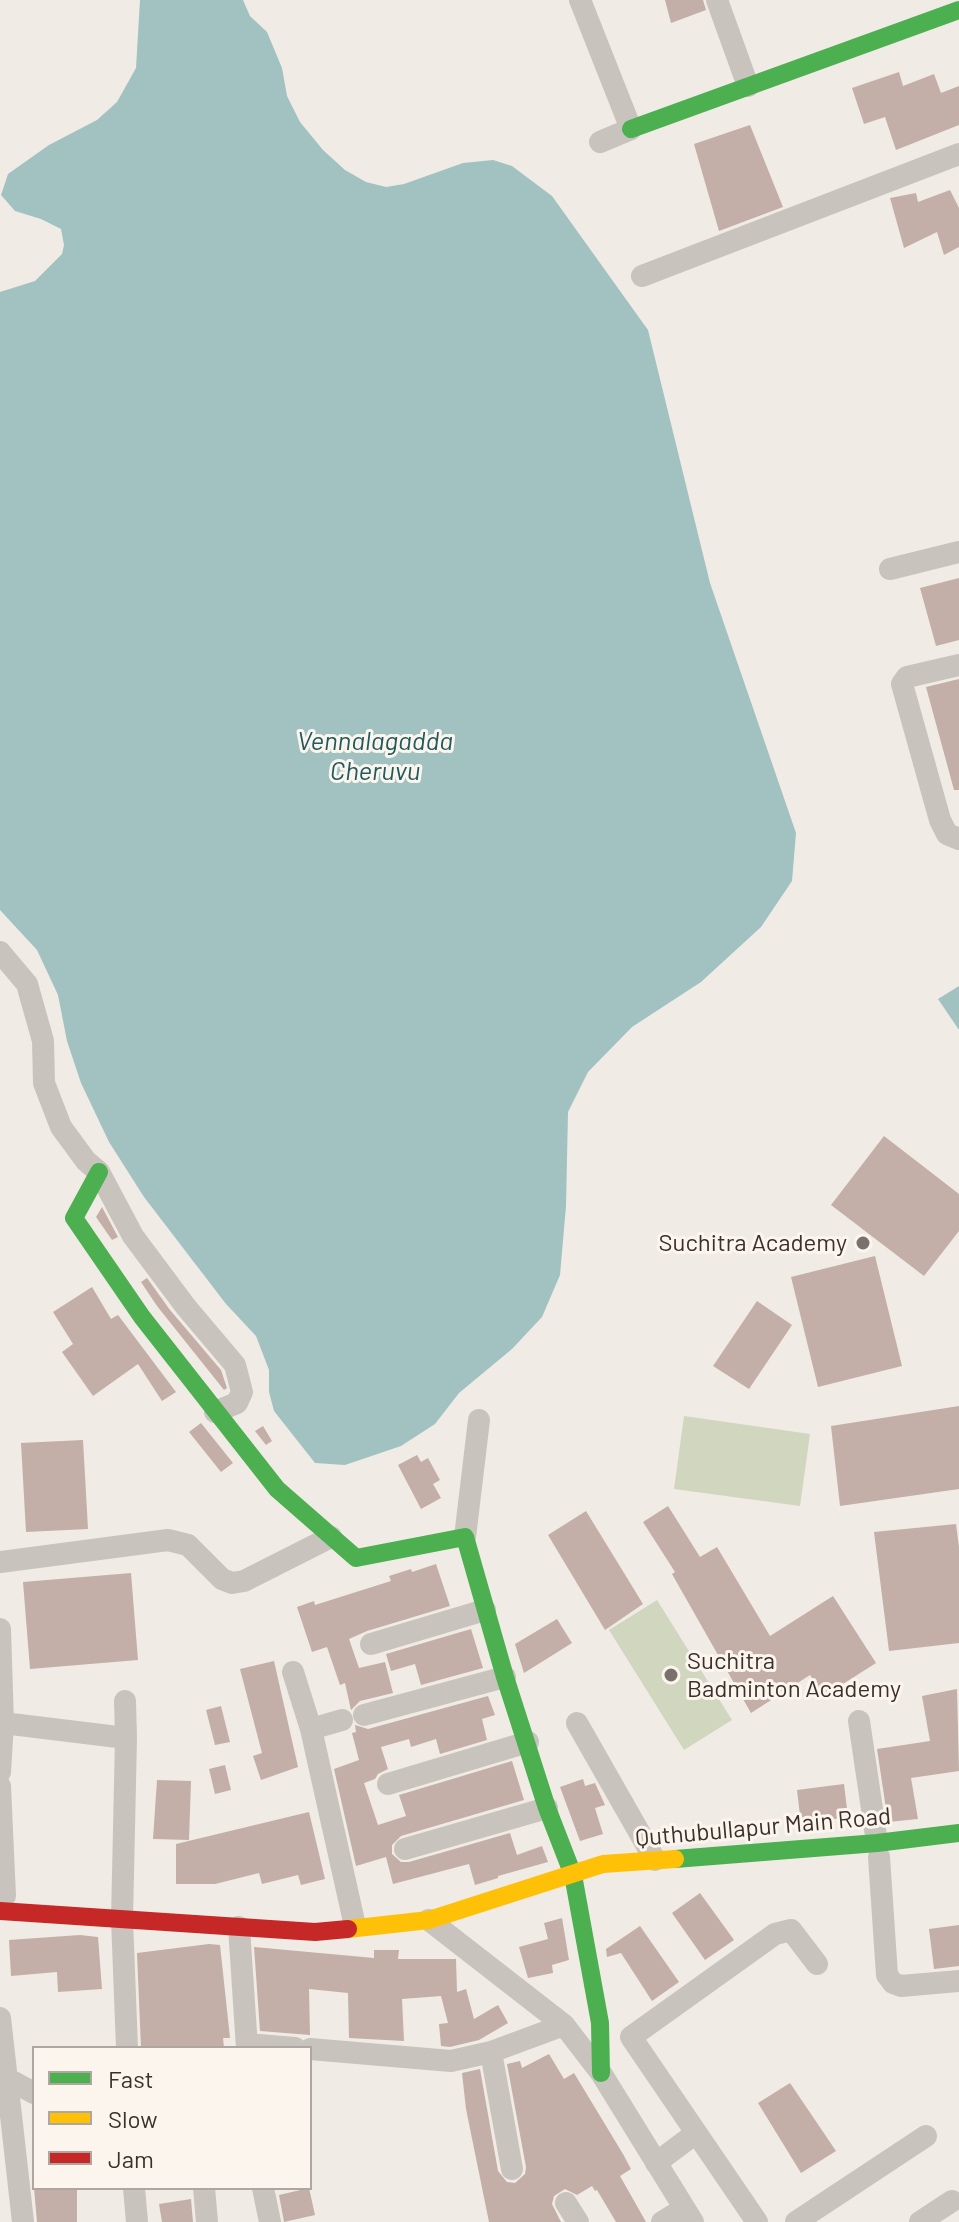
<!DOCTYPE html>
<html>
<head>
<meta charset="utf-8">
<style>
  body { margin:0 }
  #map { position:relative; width:959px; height:2222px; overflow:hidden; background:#f0ebe5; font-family:Barlow,sans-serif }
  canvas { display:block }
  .legend { position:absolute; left:32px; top:2046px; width:280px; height:144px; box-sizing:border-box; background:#fbf5ee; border:2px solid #aea6a0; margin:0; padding:10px 14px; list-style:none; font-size:24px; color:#3b302b }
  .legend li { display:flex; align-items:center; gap:16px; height:40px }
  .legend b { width:40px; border:2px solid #aea6a0 }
</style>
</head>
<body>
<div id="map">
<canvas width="959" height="2222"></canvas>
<ul class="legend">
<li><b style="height:10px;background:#4caf50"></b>Fast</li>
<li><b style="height:10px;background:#ffc107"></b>Slow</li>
<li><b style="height:10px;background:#c62828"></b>Jam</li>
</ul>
</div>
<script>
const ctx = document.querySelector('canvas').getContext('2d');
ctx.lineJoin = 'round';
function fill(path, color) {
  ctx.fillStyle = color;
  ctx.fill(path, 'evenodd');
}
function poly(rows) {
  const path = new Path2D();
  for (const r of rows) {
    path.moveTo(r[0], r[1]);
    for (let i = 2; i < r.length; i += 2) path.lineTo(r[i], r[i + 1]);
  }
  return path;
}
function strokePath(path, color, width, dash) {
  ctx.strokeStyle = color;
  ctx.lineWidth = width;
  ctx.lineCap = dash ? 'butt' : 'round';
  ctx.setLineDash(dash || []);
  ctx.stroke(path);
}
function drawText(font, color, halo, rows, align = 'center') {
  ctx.font = font + ' Barlow,sans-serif';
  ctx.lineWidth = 6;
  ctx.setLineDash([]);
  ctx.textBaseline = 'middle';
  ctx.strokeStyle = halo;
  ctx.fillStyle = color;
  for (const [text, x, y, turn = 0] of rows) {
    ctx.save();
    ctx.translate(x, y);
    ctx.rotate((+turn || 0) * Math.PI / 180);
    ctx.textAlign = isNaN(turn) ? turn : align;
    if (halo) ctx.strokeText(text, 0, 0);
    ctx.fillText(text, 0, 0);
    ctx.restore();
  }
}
fill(poly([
  [684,1416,810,1434,800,1506,674,1489],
  [657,1600,732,1720,684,1750,609,1630]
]), '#d1d6bf');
fill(poly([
  [140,0,243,0,250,16,267,32,282,68,287,96,300,122,323,150,345,170,366,182,386,187,404,184,463,163,493,160,512,166,552,196,648,330,710,583,796,833,792,881,761,927,701,982,632,1027,588,1072,568,1112,566,1206,560,1275,542,1317,512,1349,459,1393,435,1424,401,1446,345,1465,315,1463,274,1411,269,1392,269,1370,256,1336,226,1304,144,1197,109,1142,81,1083,67,1041,58,995,37,950,0,910,0,292,35,281,62,254,64,245,61,229,41,219,15,211,1,195,8,174,49,145,97,120,117,102,136,68],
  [959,986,959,1030,938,999]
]), '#a1c2c1');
fill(poly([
  [665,0,703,0,706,10,671,23],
  [899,72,903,86,934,74,941,93,959,86,959,125,896,150,885,117,864,124,852,88],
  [750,125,783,207,719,231,694,144],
  [950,190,959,208,959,247,944,255,937,232,904,248,890,198,916,193,918,202],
  [959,578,959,640,936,646,920,588],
  [959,679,959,790,954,790,926,687],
  [884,1136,959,1194,959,1231,924,1276,831,1205],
  [102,1207,118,1237,112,1240,96,1217],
  [875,1256,902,1366,818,1387,791,1277],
  [147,1278,170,1310,221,1370,227,1388,224,1390,157,1306,141,1282],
  [92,1287,111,1319,118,1315,176,1392,162,1401,138,1364,93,1396,62,1352,73,1344,53,1312],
  [757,1301,792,1325,749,1389,713,1366],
  [959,1406,959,1489,840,1506,831,1426],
  [201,1423,233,1463,221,1472,189,1432],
  [263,1426,272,1441,266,1445,255,1431],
  [83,1440,88,1529,26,1532,21,1443],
  [417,1455,421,1462,428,1458,440,1480,433,1484,441,1498,421,1509,398,1465],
  [668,1506,700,1557,717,1547,770,1636,833,1596,876,1663,824,1696,810,1675,751,1713,672,1574,675,1572,643,1522],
  [586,1511,643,1604,605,1630,548,1535],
  [956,1524,959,1547,959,1643,889,1651,874,1532],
  [436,1564,450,1606,367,1631,349,1639,359,1668,385,1662,393,1693,360,1701,351,1710,345,1683,340,1685,327,1647,312,1652,297,1607,314,1601,315,1605,391,1581,389,1576,411,1569,412,1572],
  [131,1573,138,1660,30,1669,23,1582],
  [557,1619,572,1643,524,1673,515,1644],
  [471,1629,483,1668,421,1685,415,1664,391,1671,386,1654],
  [274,1661,298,1767,261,1780,253,1756,262,1753,240,1669],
  [957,1689,959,1771,911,1778,918,1819,888,1822,877,1749,930,1741,922,1696],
  [488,1696,495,1715,482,1719,487,1740,440,1754,436,1739,411,1747,409,1739,381,1747,388,1769,378,1774,375,1779,364,1783,378,1825,406,1816,399,1795,512,1761,524,1800,401,1836,392,1845,392,1854,401,1862,409,1862,510,1833,517,1855,542,1846,548,1862,498,1876,498,1878,475,1885,469,1864,393,1884,386,1857,356,1866,334,1769,359,1760,352,1733,356,1732,355,1725,368,1729],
  [221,1706,230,1742,215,1745,206,1710],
  [225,1765,231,1790,215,1794,209,1769],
  [583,1779,585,1786,595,1783,605,1805,595,1808,603,1834,580,1841,560,1787],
  [157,1780,191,1781,189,1840,153,1839],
  [844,1784,848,1817,801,1824,797,1790],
  [309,1812,325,1879,301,1885,298,1875,262,1884,259,1873,215,1884,176,1884,176,1844],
  [700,1893,734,1940,705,1960,672,1913],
  [562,1918,569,1960,552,1965,553,1973,528,1978,519,1947,548,1939,544,1923],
  [959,1925,959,1966,934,1969,929,1929],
  [640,1926,679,1982,652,2001,621,1953,607,1957,606,1949],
  [80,1935,98,1937,102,1989,58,1992,57,1972,11,1976,9,1940],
  [209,1944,220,1945,230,2038,223,2038,224,2048,141,2048,137,1953],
  [254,1947,374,1958,374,1950,399,1950,398,1959,456,1959,457,1992,466,1989,474,2019,498,2005,508,2023,479,2040,450,2047,441,2046,439,2024,448,2023,441,1996,402,1999,404,2041,349,2038,348,1993,309,1989,310,2035,260,2031],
  [549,2054,564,2079,574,2073,623,2154,631,2169,620,2176,646,2222,616,2222,597,2190,595,2191,592,2186,577,2195,565,2189,554,2196,552,2204,561,2222,489,2222,466,2109,462,2073,480,2069,498,2171,507,2182,515,2183,525,2174,526,2167,507,2064,520,2061,522,2068],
  [790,2083,836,2151,801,2173,758,2103],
  [34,2188,77,2188,77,2222,37,2222],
  [309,2188,315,2215,284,2222,279,2195],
  [191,2199,193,2222,162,2222,159,2204]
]), '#c3afa7');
strokePath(poly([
  [580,0,631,129,600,142],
  [717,0,748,86],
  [642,276,959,154],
  [890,569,959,552],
  [959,665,907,677,902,684,940,820,947,834,959,839],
  [0,952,27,984,43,1041,44,1083,61,1127,86,1161,99,1172,133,1236,186,1307,235,1365,242,1392,237,1403,215,1412],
  [465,1537,479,1420],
  [0,1562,168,1540,188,1545,222,1579,232,1583,244,1581,331,1537],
  [0,1629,3,1723,0,1772],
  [371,1644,485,1610],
  [293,1672,311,1729,355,1926],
  [364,1715,505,1677],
  [859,1721,877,1843],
  [3,1723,126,1738,125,1701],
  [577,1723,655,1860],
  [311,1729,342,1720],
  [126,1738,122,1919,127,2048],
  [388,1784,528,1742],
  [0,1786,5,1896],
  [405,1849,547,1808],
  [879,1857,887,1975,893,1983,901,1986,959,1981],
  [429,1920,564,2025,601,2073,693,2222],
  [239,1927,247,2048],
  [0,2018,23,2222],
  [247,2044,295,2048],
  [310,2049,451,2061,491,2052,564,2025],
  [491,2052,512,2169],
  [6,2078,34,2093],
  [656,2163,696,2133],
  [134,2188,137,2222],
  [204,2188,207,2222],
  [263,2188,270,2222],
  [566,2203,578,2222],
  [662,2222,683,2209],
  [757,2222,631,2037,775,1934,791,1930,817,1964],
  [796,2222,926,2136],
  [920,2222,952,2201]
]), '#c9c3be', 22);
strokePath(poly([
  [631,129,959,10],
  [99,1172,74,1218,142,1317,277,1489,356,1558,465,1537,505,1677,547,1808,573,1875,600,2023,601,2073],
  [675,1859,877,1843,959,1833]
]), '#4caf50', 18);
strokePath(poly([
  [348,1929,429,1920,603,1864,675,1859]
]), '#ffc107', 18);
strokePath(poly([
  [0,1911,315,1932,348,1929]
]), '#c62828', 18);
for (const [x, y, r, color] of [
  [863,1243,8,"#7a716c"],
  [671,1675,8,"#7a716c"]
]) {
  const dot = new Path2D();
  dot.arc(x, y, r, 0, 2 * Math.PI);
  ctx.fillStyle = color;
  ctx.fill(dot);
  strokePath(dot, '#fbf5ee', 3);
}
drawText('24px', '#3b302b', '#fbf5ee', [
  ["Suchitra Academy",847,1243],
  ["Suchitra",687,1661,"left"],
  ["Badminton Academy",687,1689,"left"]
], 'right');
drawText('24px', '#3b302b', '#fbf5ee', [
  ["Quthubullapur Main Road",763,1827,-5]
]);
drawText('italic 26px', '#1f5a5e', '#fbf5ee', [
  ["Vennalagadda",375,741],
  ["Cheruvu",375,771]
]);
</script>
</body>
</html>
